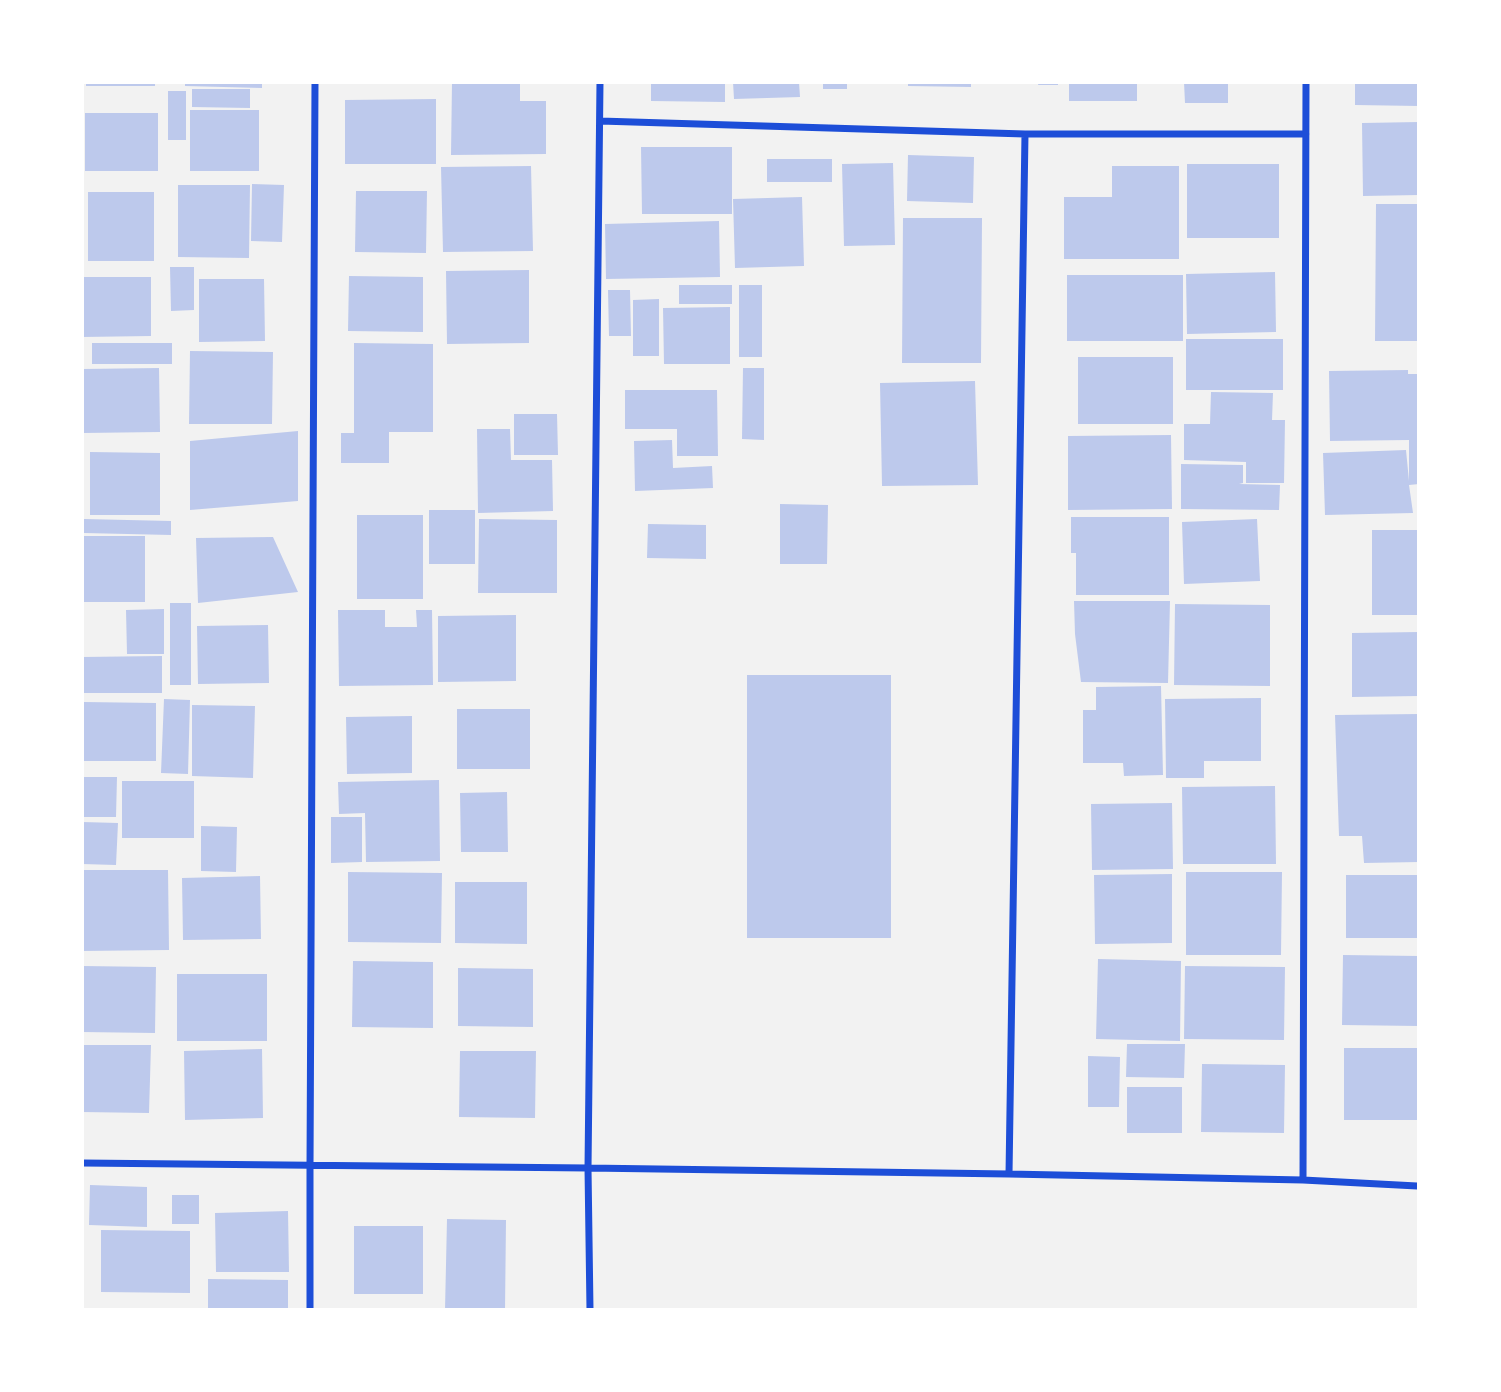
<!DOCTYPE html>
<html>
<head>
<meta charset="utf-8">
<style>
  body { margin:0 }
  #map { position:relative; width:1501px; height:1392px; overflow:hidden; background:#f2f2f2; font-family:Ubuntu,sans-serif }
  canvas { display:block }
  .frame { position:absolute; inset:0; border:84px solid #fff; pointer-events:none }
</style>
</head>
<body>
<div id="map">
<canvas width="1501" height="1392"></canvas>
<div class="frame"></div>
</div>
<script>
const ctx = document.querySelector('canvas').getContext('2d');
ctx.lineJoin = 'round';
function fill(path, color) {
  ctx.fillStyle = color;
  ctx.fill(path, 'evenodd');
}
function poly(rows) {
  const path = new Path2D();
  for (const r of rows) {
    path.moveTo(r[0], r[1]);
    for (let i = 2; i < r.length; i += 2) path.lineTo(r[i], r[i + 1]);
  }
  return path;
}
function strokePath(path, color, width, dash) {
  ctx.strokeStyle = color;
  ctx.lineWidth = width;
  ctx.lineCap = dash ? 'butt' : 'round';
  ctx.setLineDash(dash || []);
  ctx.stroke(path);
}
fill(poly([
  [86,82,155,82,155,86,86,86],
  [185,82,262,82,262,88,185,86],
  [452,82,520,82,520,101,546,101,546,154,451,155],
  [651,82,725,82,725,102,651,101],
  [733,82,799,82,800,97,734,99],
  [823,82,847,82,847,89,823,89],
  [908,82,971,82,971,87,908,86],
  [1039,82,1058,82,1058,85,1038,85],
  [1069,82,1137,82,1137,101,1069,101],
  [1184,82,1228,82,1228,103,1185,103],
  [1355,82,1419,82,1419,106,1355,105],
  [192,89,250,89,250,108,192,107],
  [168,91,186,91,186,140,168,140],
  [436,99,436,164,345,164,345,100],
  [190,110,259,110,259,171,190,171],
  [85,113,158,113,158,171,85,171],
  [1419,122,1419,195,1363,196,1362,123],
  [641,147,732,147,732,214,642,214],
  [908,155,974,157,973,203,907,201],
  [767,159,832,159,832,182,767,182],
  [893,163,895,245,844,246,842,164],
  [1187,164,1279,164,1279,238,1187,238],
  [531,166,533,251,443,252,441,167],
  [1112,166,1179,166,1179,259,1064,259,1064,197,1112,197],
  [252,184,284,185,282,242,251,241],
  [178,185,250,185,249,258,178,257],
  [356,191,427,191,426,253,355,252],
  [88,192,154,192,154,261,88,261],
  [802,197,804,266,735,268,733,199],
  [1376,204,1419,204,1419,341,1375,341],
  [903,218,982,218,981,363,902,363],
  [719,221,720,277,606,279,605,224],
  [170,267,194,267,194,310,171,311],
  [529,270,529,343,447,344,446,271],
  [1275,272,1276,332,1187,334,1186,274],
  [1067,275,1183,275,1183,341,1067,341],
  [349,276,423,277,423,332,348,331],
  [82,277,151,277,151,336,82,337],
  [199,279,264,279,265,341,199,342],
  [679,285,732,285,732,304,679,304],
  [739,285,762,285,762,357,739,357],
  [608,290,630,290,631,336,609,336],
  [659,299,659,356,633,356,633,300],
  [730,307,730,364,664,364,663,308],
  [1186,339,1283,339,1283,390,1186,390],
  [92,343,172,343,172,364,92,364],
  [354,343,433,344,433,432,389,432,389,463,341,463,341,433,354,433],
  [190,351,273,352,272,424,189,424],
  [1078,357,1173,357,1173,424,1078,424],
  [159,368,160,432,83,433,83,369],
  [743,368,764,368,764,440,742,439],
  [1408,370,1408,374,1419,374,1419,484,1409,485,1413,513,1325,515,1323,453,1406,450,1409,481,1409,440,1330,441,1329,371],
  [975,381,978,485,882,486,880,383],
  [625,390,717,390,718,456,677,456,677,429,625,429],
  [1211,392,1273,393,1272,420,1285,420,1284,483,1246,483,1246,462,1184,460,1184,424,1210,424],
  [514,414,557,414,558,455,514,455],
  [477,429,510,429,511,460,552,460,553,511,478,513],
  [298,431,298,501,190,510,190,441],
  [1171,435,1172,509,1068,510,1068,436],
  [672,440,673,468,712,466,713,488,635,491,634,441],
  [90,452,160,453,160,515,90,515],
  [1181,464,1243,465,1243,483,1239,484,1280,485,1279,510,1181,509],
  [780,504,828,505,827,564,780,564],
  [429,510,475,510,475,564,429,564],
  [357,515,423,515,423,599,357,599],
  [1071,517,1169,517,1169,595,1076,595,1076,553,1071,553],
  [84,519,171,521,171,535,84,533],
  [479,519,557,520,557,593,478,593],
  [1257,519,1260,581,1184,584,1182,522],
  [648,524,706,525,706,559,647,558],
  [1372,530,1419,530,1419,615,1372,615],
  [82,536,145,536,145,602,82,602],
  [273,537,298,592,198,603,196,538],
  [1074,601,1170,601,1168,683,1081,682,1075,634],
  [170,603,191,603,191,685,170,685],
  [1175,604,1270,605,1270,686,1174,685],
  [164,609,164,654,127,654,126,610],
  [338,610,385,610,385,627,417,627,416,610,432,610,433,685,339,686],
  [516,615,516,681,438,682,438,616],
  [268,625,269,683,198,684,197,626],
  [1419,632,1419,696,1352,697,1352,633],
  [162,656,162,693,82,693,82,657],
  [747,675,891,675,891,938,747,938],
  [1161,686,1163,775,1124,776,1123,763,1083,763,1083,710,1096,710,1096,687],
  [1261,698,1261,761,1204,761,1204,778,1166,778,1165,699],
  [164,699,190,700,188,774,161,773],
  [84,702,156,703,156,761,83,761],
  [192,705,255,706,253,778,192,776],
  [457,709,530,709,530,769,457,769],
  [1419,714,1419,862,1364,863,1362,836,1339,836,1335,715],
  [412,716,412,773,347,774,346,717],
  [82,777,117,777,116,817,82,817],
  [439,780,440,861,366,862,365,813,339,814,338,782],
  [122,781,194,781,194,838,122,838],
  [1275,786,1276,864,1183,864,1182,787],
  [507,792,508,852,461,852,460,793],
  [1172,803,1173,869,1092,870,1091,804],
  [331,817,362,817,362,862,331,863],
  [82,822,118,823,116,865,82,864],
  [201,826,237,827,236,872,201,871],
  [82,870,168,870,169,950,82,951],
  [348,872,442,873,441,943,348,942],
  [1186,872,1282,872,1281,955,1186,955],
  [1172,874,1172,943,1095,944,1094,875],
  [1346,875,1419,875,1419,938,1346,938],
  [260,876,261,939,183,940,182,878],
  [455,882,527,882,527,944,455,943],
  [1343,955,1419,956,1419,1026,1342,1025],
  [1098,959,1181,961,1180,1041,1096,1039],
  [353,961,433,962,433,1028,352,1027],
  [82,966,156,967,155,1033,82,1032],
  [1185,966,1285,967,1284,1040,1184,1039],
  [458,968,533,969,533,1027,458,1026],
  [177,974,267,974,267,1041,177,1041],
  [1127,1044,1185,1044,1184,1078,1126,1077],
  [82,1045,151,1045,149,1113,82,1112],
  [1344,1048,1419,1048,1419,1120,1344,1120],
  [262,1049,263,1118,185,1120,184,1051],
  [460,1051,536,1051,535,1118,459,1117],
  [1088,1056,1120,1057,1119,1107,1088,1107],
  [1202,1064,1285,1065,1284,1133,1201,1132],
  [1127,1087,1182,1087,1182,1133,1127,1133],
  [90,1185,147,1187,147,1227,89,1225],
  [172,1195,199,1195,199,1224,172,1224],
  [288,1211,289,1272,216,1272,215,1213],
  [447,1219,506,1220,505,1310,445,1310],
  [354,1226,423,1226,423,1294,354,1294],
  [101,1230,190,1231,190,1293,101,1292],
  [208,1279,288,1280,288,1310,208,1310]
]), '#bdc9ec');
strokePath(poly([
  [600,121,1025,134,1306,134],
  [82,1163,588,1168,1009,1174,1303,1180,1417,1186],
  [1009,1174,1025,134],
  [1303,1180,1306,82],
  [310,1310,310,1165,315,82],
  [590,1310,588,1168,600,82]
]), '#1d4ed8', 7);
</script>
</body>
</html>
